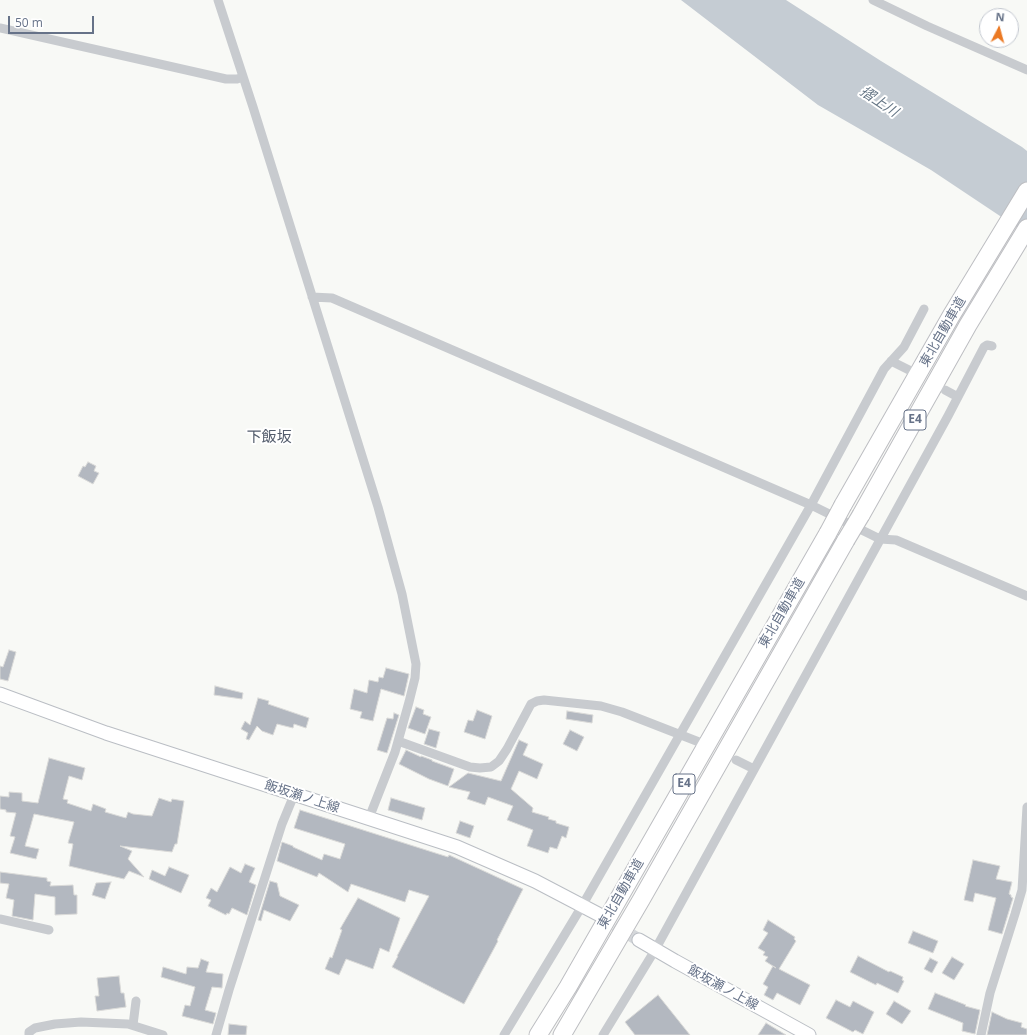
<!DOCTYPE html>
<html>
<head>
<meta charset="utf-8">
<style>
  body { margin:0 }
  #map { position:relative; width:1027px; height:1035px; overflow:hidden; background:#f8f9f6; font-family:"Open Sans",sans-serif }
  canvas { display:block }
  .north { position:absolute; left:979px; top:8px; width:40px; height:40px; box-sizing:border-box; background:#fff; border:1px solid #c2c7cf; border-radius:50%; rotate:6deg; font-size:11px; font-weight:700; line-height:16px; text-align:center; color:#667288 }
  .north::after { content:''; display:block; margin:auto; width:14px; height:18px; background:#eb7923; clip-path:polygon(50% 0,100% 100%,50% 72%,0 100%) }
  .scale { position:absolute; left:8px; top:16px; width:86px; height:18px; box-sizing:border-box; border:2px solid #667288; border-top:0; padding-left:5px; font-size:12px; line-height:14px; white-space:nowrap; color:#667288; -webkit-text-stroke:3px #fff; paint-order:stroke }
</style>
</head>
<body>
<div id="map">
<canvas width="1027" height="1035"></canvas>
<div class="north">N</div>
<div class="scale">50 m</div>
</div>
<script>
const ctx = document.querySelector('canvas').getContext('2d');
ctx.lineJoin = 'round';
function fill(path, color) {
  ctx.fillStyle = color;
  ctx.fill(path, 'evenodd');
}
function poly(rows) {
  const path = new Path2D();
  for (const r of rows) {
    path.moveTo(r[0], r[1]);
    for (let i = 2; i < r.length; i += 2) path.lineTo(r[i], r[i + 1]);
  }
  return path;
}
function strokePath(path, color, width, dash) {
  ctx.strokeStyle = color;
  ctx.lineWidth = width;
  ctx.lineCap = dash ? 'butt' : 'round';
  ctx.setLineDash(dash || []);
  ctx.stroke(path);
}
function drawText(font, color, halo, rows, align = 'center') {
  ctx.font = font + ' "Open Sans","Noto Sans JP",sans-serif';
  ctx.lineWidth = 4;
  ctx.setLineDash([]);
  ctx.textBaseline = 'middle';
  ctx.strokeStyle = halo;
  ctx.fillStyle = color;
  for (const [text, x, y, turn = 0] of rows) {
    ctx.save();
    ctx.translate(x, y);
    ctx.rotate((+turn || 0) * Math.PI / 180);
    ctx.textAlign = isNaN(turn) ? turn : align;
    if (halo) ctx.strokeText(text, 0, 0);
    ctx.fillText(text, 0, 0);
    ctx.restore();
  }
}
fill(poly([
  [681,0,786,0,881,61,1022,147,1027,151,1027,234,931,170,818,105]
]), '#c5ccd3');
const building = poly([
  [88,462,96,466,94,471,99,473,93,484,78,476,83,466,85,467,88,462],
  [9,650,16,652,8,681,0,679,0,666,3,667,9,650],
  [386,668,409,674,404,696,381,689,373,721,360,718,362,712,350,709,354,689,367,693,369,680,378,682,379,677,383,678,386,668],
  [215,686,243,693,242,699,214,695,215,686],
  [258,698,269,701,268,704,309,718,306,728,294,724,293,728,277,724,273,735,262,731,257,726,249,740,246,739,248,733,241,729,245,721,250,725,258,698],
  [416,707,424,710,423,714,431,717,425,734,408,728,416,707],
  [477,710,492,716,485,739,464,732,468,720,473,721,477,710],
  [567,711,593,715,592,723,566,719,567,711],
  [394,713,399,715,387,753,377,750,387,718,393,719,394,713],
  [429,729,440,732,436,748,424,744,429,729],
  [570,730,584,737,577,751,563,744,570,730],
  [519,740,528,744,523,755,543,764,537,779,519,771,511,789,533,808,532,812,549,817,548,819,556,821,556,823,569,827,566,838,562,836,557,849,550,847,548,853,527,846,533,830,507,820,513,806,488,797,485,805,467,799,470,792,449,787,468,773,501,781,519,740],
  [406,750,421,757,421,756,432,760,432,761,454,769,448,786,429,779,399,764,406,750],
  [49,758,85,768,82,780,69,776,63,799,68,800,67,803,91,811,93,804,106,809,105,812,126,818,128,812,133,814,152,816,159,798,171,802,172,799,184,801,177,844,175,844,172,852,120,846,132,851,128,859,144,877,129,871,124,879,69,866,73,844,68,843,74,822,34,814,25,846,39,849,36,859,10,853,15,837,10,836,16,813,6,812,6,810,0,809,0,796,9,797,9,792,22,793,22,801,38,803,49,758],
  [391,798,425,808,422,820,388,810,391,798],
  [300,810,448,857,449,855,523,889,497,940,498,941,464,1004,392,967,398,956,397,956,429,896,409,890,405,902,351,884,348,892,319,873,317,877,277,861,282,842,293,846,293,847,322,860,324,854,340,859,345,844,294,828,300,810],
  [460,821,474,826,470,838,456,833,460,821],
  [973,860,1000,866,996,879,1012,882,1009,894,1011,895,1011,897,1013,898,1002,934,988,930,996,898,975,893,973,902,964,900,973,860],
  [245,864,255,868,249,882,256,885,247,915,232,908,229,914,227,913,226,915,208,906,211,900,206,898,211,888,217,892,230,867,241,873,245,864],
  [169,867,189,875,181,893,149,879,152,870,165,876,169,867],
  [0,872,47,878,47,881,51,882,50,886,73,885,74,895,77,895,77,914,55,915,55,897,35,894,33,920,12,916,14,900,6,898,9,884,0,883,0,872],
  [270,881,277,883,280,896,299,905,290,921,264,910,261,921,258,920,270,881],
  [111,882,105,899,92,895,96,883,111,882],
  [358,898,400,918,389,952,380,948,373,969,346,959,339,975,325,969,330,957,332,958,342,930,340,929,358,898],
  [768,920,795,937,794,939,796,941,779,969,810,985,800,1005,777,993,773,1000,764,995,768,987,763,984,773,966,776,968,765,961,768,957,763,955,765,952,758,948,768,933,763,930,768,920],
  [913,931,938,941,933,953,908,943,913,931],
  [858,956,889,972,890,971,903,977,902,980,904,981,898,993,877,983,876,985,850,972,858,956],
  [952,957,964,964,954,980,942,973,952,957],
  [930,958,938,962,932,973,924,969,930,958],
  [201,959,209,962,206,972,223,974,222,988,212,987,205,1010,216,1013,213,1024,182,1016,185,1005,190,1006,195,987,161,977,163,967,186,974,187,967,198,968,201,959],
  [119,976,121,993,124,993,126,1007,97,1011,95,996,99,996,97,978,119,976],
  [935,993,966,1005,965,1006,980,1010,975,1034,962,1031,963,1023,928,1009,935,993],
  [658,995,690,1035,635,1035,625,1022,658,995],
  [836,1000,850,1007,853,1001,874,1012,863,1034,855,1030,853,1032,826,1018,836,1000],
  [894,1001,911,1011,902,1024,886,1014,894,1001],
  [992,1012,1007,1019,1022,1023,1021,1027,1027,1029,1027,1035,987,1035,992,1012],
  [766,1023,786,1035,758,1035,766,1023],
  [229,1024,247,1026,246,1035,228,1035,229,1024]
]);
fill(building, '#b3b8c0');
strokePath(building, '#dadad8', 1);
strokePath(poly([
  [599,915,639,940]
]), '#d4d7da', 13, [13, 6]);
const secondary = poly([
  [0,694,106,733,457,847,535,881,598,914],
  [639,940,675,961,809,1035]
]);
const motorway = poly([
  [843,505,951,316,1027,191],
  [861,515,968,325,1027,228],
  [538,1035,568,987,828,533],
  [562,1035,641,900,846,540]
]);
strokePath(secondary, '#babec4', 15);
strokePath(motorway, '#bdbec2', 19);
strokePath(poly([
  [218,0,253,107,378,507,402,594,416,664,415,678,409,702,395,752,369,818],
  [873,0,927,26,1027,70],
  [0,28,226,79,237,79,243,77],
  [312,297,332,298,811,505,880,539,896,540,1027,596],
  [891,361,909,370],
  [945,390,958,397],
  [398,741,470,767,480,768,491,767,499,761,507,749,531,704,537,701,544,700,601,706,622,712,699,742],
  [736,760,754,769],
  [0,919,49,930],
  [133,1025,136,1001],
  [29,1035,29,1032,35,1028,55,1024,81,1022,128,1024,163,1035],
  [216,1035,229,990,282,824,294,795],
  [504,1035,582,906,811,505,884,369,904,347,924,309],
  [603,1035,655,950,948,416,984,347,987,345,992,346],
  [981,1035,990,993,1015,914,1022,890,1027,807]
]), '#c8cbcf', 9);
strokePath(secondary, '#fff', 13);
strokePath(motorway, '#fff', 17);
const motorwayBridge = poly([
  [828,533,843,505],
  [846,540,861,515]
]);
strokePath(motorwayBridge, '#bdbec2', 19, []);
strokePath(motorwayBridge, '#fff', 17);
for (const [x, y, w] of [
  [915,420,22],
  [684,784,22]
]) {
  const box = new Path2D();
  box.roundRect(x - w / 2, y - 10, w, 20, 3);
  ctx.fillStyle = '#fff';
  ctx.fill(box);
  strokePath(box, '#667288', 1);
}
drawText('bold 12px', '#667288', null, [
  ["E4",915,420],
  ["E4",684,784]
]);
drawText('13px', '#667288', '#fff', [
  ["東北自動車道",943,332,-60],
  ["東北自動車道",782,613,-60],
  ["飯坂瀬ノ上線",302,797,18],
  ["東北自動車道",621,894,-60],
  ["飯坂瀬ノ上線",723,988,29]
]);
drawText('italic 14px', '#627383', '#fff', [
  ["摺上川",879,102,34]
]);
drawText('15px', '#545d6d', '#fff', [
  ["下飯坂",269,438]
]);
</script>
</body>
</html>
